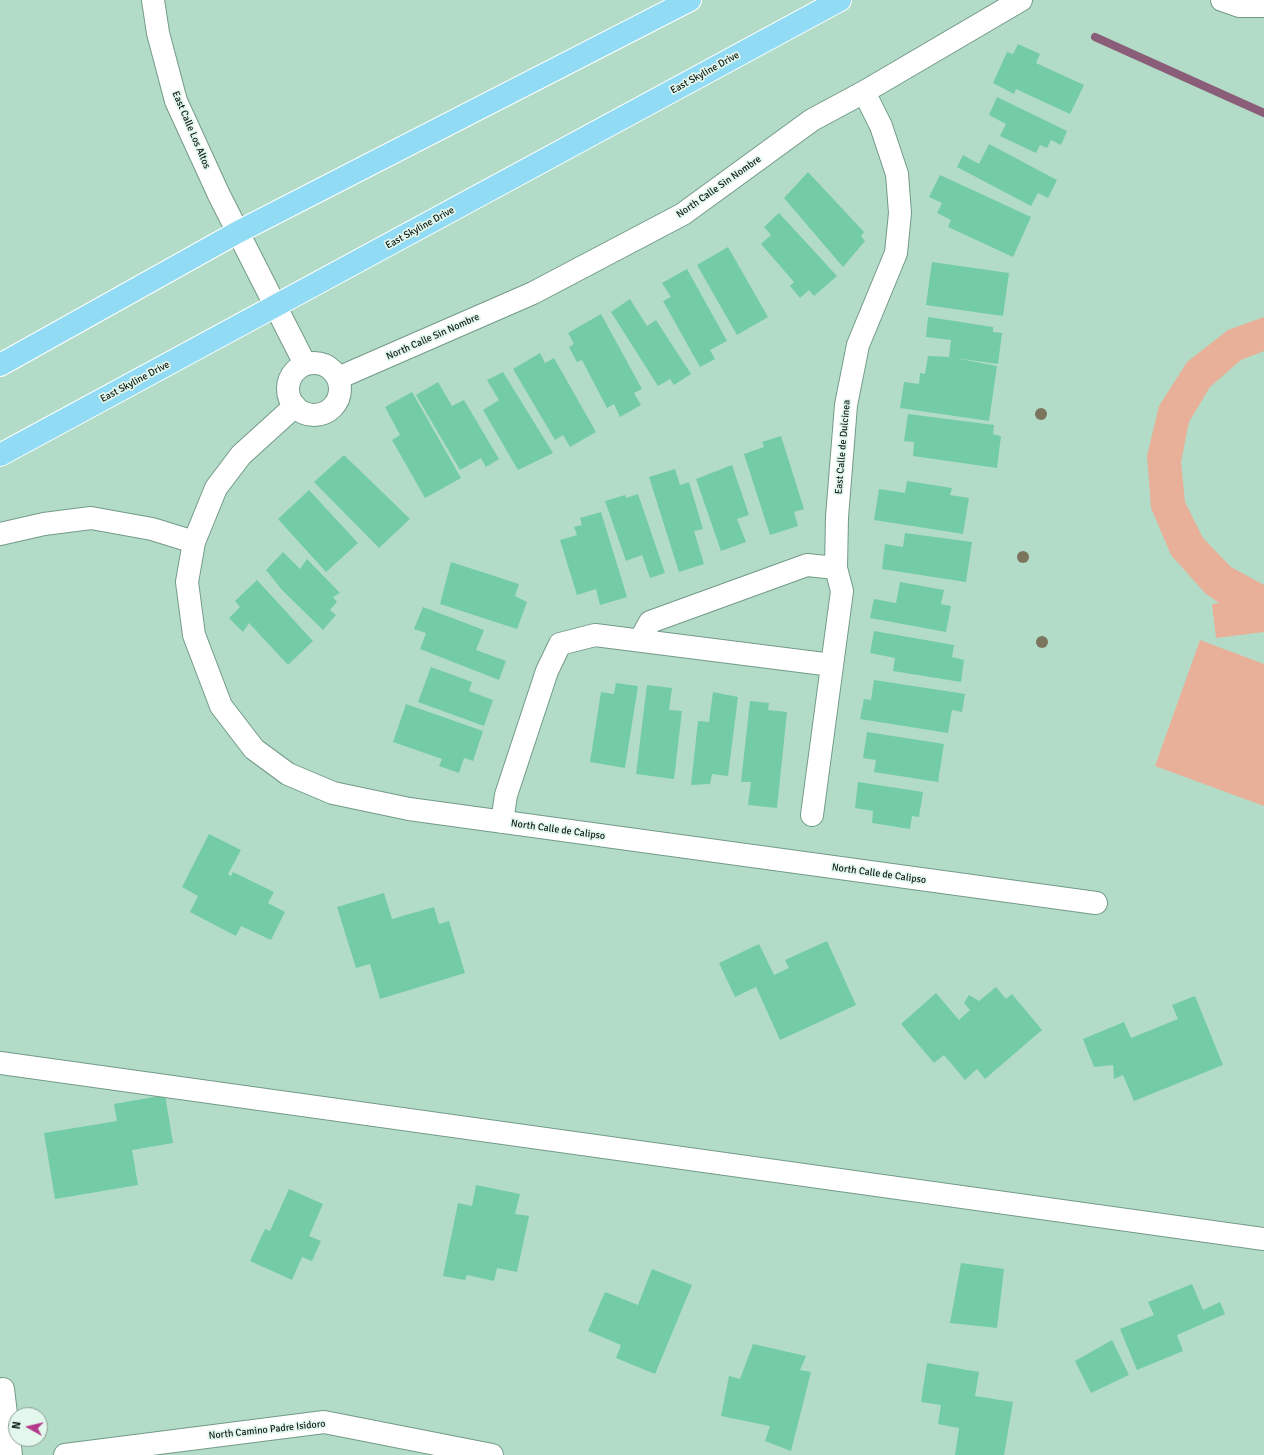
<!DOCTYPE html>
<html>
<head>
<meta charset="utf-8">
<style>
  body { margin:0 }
  #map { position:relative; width:1264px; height:1455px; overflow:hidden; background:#b3dcc8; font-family:Signika,sans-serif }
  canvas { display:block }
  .north { position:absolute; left:8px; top:1407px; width:40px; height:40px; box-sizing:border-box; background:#e3f7ed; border:1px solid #8d9f97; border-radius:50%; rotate:278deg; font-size:11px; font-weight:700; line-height:16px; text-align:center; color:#0d1c15 }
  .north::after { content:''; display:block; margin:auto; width:14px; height:18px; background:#b63a8b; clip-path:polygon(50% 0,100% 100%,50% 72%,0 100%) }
</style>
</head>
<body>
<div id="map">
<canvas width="1264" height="1455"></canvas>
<div class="north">N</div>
</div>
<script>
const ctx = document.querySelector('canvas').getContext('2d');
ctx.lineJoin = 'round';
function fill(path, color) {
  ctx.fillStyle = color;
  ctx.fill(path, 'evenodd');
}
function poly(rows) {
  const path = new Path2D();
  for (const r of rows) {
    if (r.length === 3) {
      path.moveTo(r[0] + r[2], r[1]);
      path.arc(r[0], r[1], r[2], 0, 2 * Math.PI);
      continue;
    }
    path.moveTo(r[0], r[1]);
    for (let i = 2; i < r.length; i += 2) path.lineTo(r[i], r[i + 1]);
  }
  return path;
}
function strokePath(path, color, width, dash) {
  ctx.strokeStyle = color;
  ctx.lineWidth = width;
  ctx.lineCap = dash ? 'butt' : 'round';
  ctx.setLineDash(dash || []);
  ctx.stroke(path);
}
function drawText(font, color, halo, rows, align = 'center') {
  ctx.font = font + ' Signika,sans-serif';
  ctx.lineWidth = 3.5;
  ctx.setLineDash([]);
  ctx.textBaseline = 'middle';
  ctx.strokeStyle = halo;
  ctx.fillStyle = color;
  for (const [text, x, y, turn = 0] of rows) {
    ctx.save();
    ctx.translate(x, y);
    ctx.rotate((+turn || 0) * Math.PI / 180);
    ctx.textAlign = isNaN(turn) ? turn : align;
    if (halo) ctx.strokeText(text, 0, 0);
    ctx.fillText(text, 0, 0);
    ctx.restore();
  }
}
fill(poly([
  [1264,317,1264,351,1241,360,1210,387,1189,422,1181,462,1185,502,1203,538,1231,567,1264,585,1264,632,1216,638,1212,604,1219,603,1205,593,1171,555,1151,508,1147,456,1159,406,1187,362,1228,330],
  [1200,640,1264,664,1264,806,1155,766]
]), '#e8b098');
strokePath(poly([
  [1095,37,1264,113]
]), '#8a5d78', 8);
fill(poly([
  [1018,44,1040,54,1036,63,1084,85,1070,114,1016,89,1014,94,993,83,1007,52,1013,54],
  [997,97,1067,131,1061,145,1051,140,1047,148,1040,145,1036,153,1000,136,1006,124,989,115],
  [989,144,1057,180,1048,198,1038,193,1031,206,957,167,963,155,979,164],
  [808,172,864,232,861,236,865,241,843,267,784,198],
  [940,175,1031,217,1013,257,948,227,951,220,937,213,942,203,929,197],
  [779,213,837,276,814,296,809,290,800,298,790,286,794,282,761,244,771,235,764,227],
  [728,247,768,317,737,335,697,265],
  [932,262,1009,273,1003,316,926,305],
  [687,269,727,341,710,350,715,359,700,367,663,301,671,297,662,283],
  [630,299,647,326,656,320,691,374,674,385,670,379,658,386,611,312],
  [601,314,642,389,634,393,641,405,620,417,614,404,607,408,582,360,577,362,569,347,574,344,568,333],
  [928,317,993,327,993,332,1002,333,998,364,955,358,997,366,989,421,900,408,904,382,919,384,920,373,925,374,928,356,949,357,951,340,926,337],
  [540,353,545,363,554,358,596,432,570,447,563,435,555,440,513,369],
  [503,372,553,453,518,470,483,410,499,400,487,380],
  [438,382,452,406,464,400,499,459,486,467,481,458,460,470,416,395],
  [412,392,461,478,425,498,392,440,400,435,385,407],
  [908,414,994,425,993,434,1001,436,997,468,913,456,914,442,904,441],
  [781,436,804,509,794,512,798,526,770,535,744,454,764,447,762,442],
  [344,455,410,519,379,548,314,482],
  [732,465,749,515,737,519,746,542,721,551,696,479],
  [675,469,680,485,689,482,703,529,694,531,704,564,679,572,649,477],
  [907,481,952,488,950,495,969,498,963,534,874,520,879,489,905,493],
  [309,490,358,543,326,572,278,519],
  [638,494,665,573,650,578,642,555,626,561,605,501,625,495,626,498],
  [601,512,627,597,600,605,596,589,577,595,560,540,577,535,574,527,582,525,580,518],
  [905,533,972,542,966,582,882,569,885,544,903,547],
  [283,552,300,569,307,559,340,593,333,597,337,602,330,610,336,615,323,630,282,590,266,570],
  [451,562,519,584,515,596,527,602,517,629,440,604],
  [257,580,313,641,288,665,249,623,243,632,229,618,240,607,235,601],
  [900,582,944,590,941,604,951,606,946,632,870,618,874,599,896,603],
  [423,607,484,630,476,650,506,661,499,680,420,649,426,633,414,629],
  [874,631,954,645,952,657,964,660,961,682,893,671,895,658,870,653],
  [431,667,472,682,469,691,493,700,484,726,418,702],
  [874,680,965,694,962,712,952,710,948,733,860,719,864,699,871,700],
  [616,683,638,686,625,768,590,762,601,692,614,694],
  [647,685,672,688,669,710,682,711,674,779,636,774],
  [713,692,738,697,728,776,712,774,710,784,691,785,698,721,709,722],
  [750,701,769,703,768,710,787,712,777,808,748,805,751,782,741,782],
  [406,704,483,731,473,761,464,758,459,773,439,766,442,759,393,742],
  [867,732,944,744,938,782,874,772,876,760,863,758],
  [858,782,923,792,919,817,912,816,910,829,872,823,873,811,855,808],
  [209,834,241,850,228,874,231,876,233,872,274,892,268,903,285,912,271,940,241,926,236,936,190,912,198,896,182,887],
  [384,893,392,919,434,907,439,924,449,921,465,973,380,999,370,964,356,968,337,907],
  [827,941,856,1005,780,1040,756,987,735,997,719,963,759,944,774,975,789,968,785,960],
  [996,987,1006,999,1012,994,1042,1030,985,1079,977,1069,965,1080,944,1055,934,1063,901,1024,936,993,959,1020,970,1010,964,1003,969,995,979,1001],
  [1195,996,1223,1065,1134,1101,1123,1075,1114,1079,1113,1065,1094,1067,1083,1039,1124,1022,1131,1038,1178,1019,1172,1005],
  [165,1095,173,1143,132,1150,138,1185,55,1199,44,1133,117,1121,114,1104],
  [476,1185,520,1194,515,1214,529,1216,517,1272,497,1268,494,1281,467,1275,465,1280,443,1276,458,1203,472,1206],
  [289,1189,323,1204,309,1236,321,1241,312,1261,302,1257,292,1280,250,1261,265,1229,270,1231],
  [961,1263,1004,1269,997,1328,950,1323],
  [652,1269,692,1285,655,1374,616,1358,621,1345,588,1331,605,1292,638,1305],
  [1192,1284,1203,1310,1220,1302,1225,1314,1177,1335,1183,1351,1137,1370,1120,1329,1154,1315,1148,1302],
  [1112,1340,1129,1375,1091,1393,1075,1361],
  [753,1344,806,1356,800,1370,811,1372,791,1451,765,1441,770,1426,721,1416,729,1376,740,1379],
  [927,1363,979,1372,975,1396,1013,1402,1004,1455,955,1455,959,1428,938,1424,941,1405,921,1402]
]), '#73cca6');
const minor = poly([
  [153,0,158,33,176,101,219,195,305,364],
  [1222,0,1239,6,1264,6],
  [314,389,26],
  [338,378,533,293,683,214,812,120,864,92,1021,0],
  [295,406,241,455,216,488,194,542,187,582,194,635,221,706,254,749,288,774,333,793,409,809,1096,903],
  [0,534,44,524,91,518,152,529,194,542],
  [640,640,650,622,807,565,836,568],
  [812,815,842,591,836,568,837,517,846,405,858,345,896,253,900,213,897,174,881,126,864,92],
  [502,822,506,795,547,671,560,644,595,635,832,665],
  [0,1063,1264,1239],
  [3,1389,11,1455],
  [65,1455,324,1422,492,1455]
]);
const major = poly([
  [0,365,238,232,690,0],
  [0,455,840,0]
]);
strokePath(minor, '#739a88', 24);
strokePath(major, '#fff', 24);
strokePath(minor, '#fff', 22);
strokePath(major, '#92dbf4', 22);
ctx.fillStyle = '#7c755e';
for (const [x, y] of [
  [1041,414],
  [1023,557],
  [1042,642]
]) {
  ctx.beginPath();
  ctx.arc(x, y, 6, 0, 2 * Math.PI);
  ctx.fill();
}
drawText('10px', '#0d1c15', '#e3f7ed', [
  ["East Skyline Drive",705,73,-29],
  ["East Calle Los Altos",191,130,67],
  ["North Calle Sin Nombre",719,187,-35],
  ["East Skyline Drive",420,228,-29],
  ["North Calle Sin Nombre",433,337,-24],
  ["East Skyline Drive",135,382,-28],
  ["East Calle de Dulcinea",843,447,-85],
  ["North Calle de Calipso",558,830,8],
  ["North Calle de Calipso",879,874,8],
  ["North Camino Padre Isidoro",267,1430,-6]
]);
</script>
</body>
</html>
